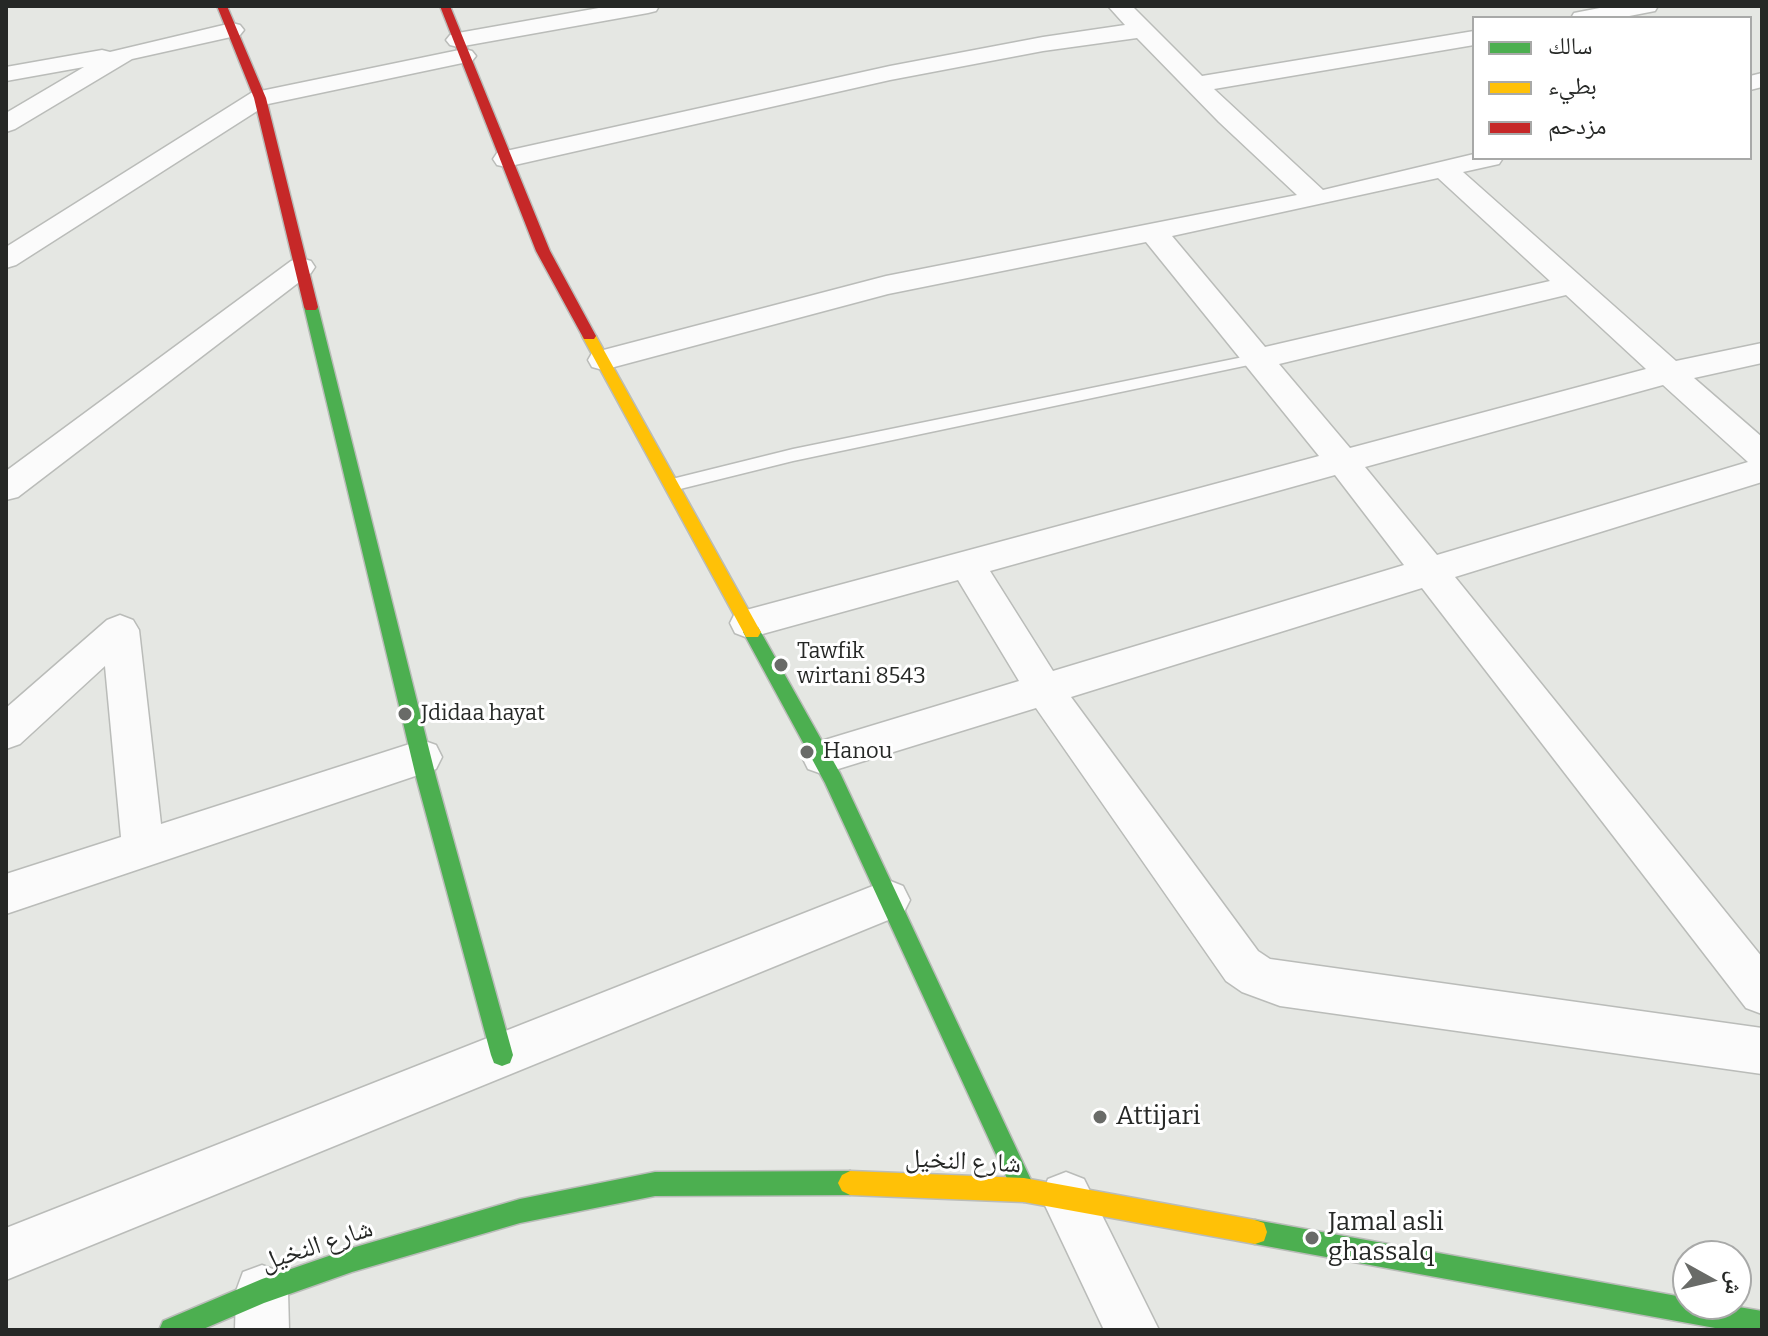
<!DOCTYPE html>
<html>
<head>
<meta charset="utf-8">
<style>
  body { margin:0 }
  #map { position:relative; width:1768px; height:1336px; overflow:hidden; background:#e5e7e3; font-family:Bitter,"Noto Naskh Arabic",serif }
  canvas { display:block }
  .frame { position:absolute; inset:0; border:8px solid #262826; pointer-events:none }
  .legend { position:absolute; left:1472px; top:16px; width:280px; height:144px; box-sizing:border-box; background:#fff; border:2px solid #a8a9a8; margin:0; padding:10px 14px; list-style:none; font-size:24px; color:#262826 }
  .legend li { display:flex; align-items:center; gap:16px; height:40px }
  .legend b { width:40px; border:2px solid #a8a9a8 }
  .north { position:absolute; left:1672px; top:1240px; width:80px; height:80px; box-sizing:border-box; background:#fff; border:2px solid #a8a9a8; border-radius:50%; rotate:98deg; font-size:22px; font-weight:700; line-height:32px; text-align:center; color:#262826 }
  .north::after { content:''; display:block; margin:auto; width:28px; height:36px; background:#696b68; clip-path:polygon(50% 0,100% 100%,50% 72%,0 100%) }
</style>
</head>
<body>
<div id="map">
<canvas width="1768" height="1336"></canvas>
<div class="frame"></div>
<ul class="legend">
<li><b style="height:10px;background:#4caf50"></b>سالك</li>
<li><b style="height:10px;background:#ffc107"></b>بطيء</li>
<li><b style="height:10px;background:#c62828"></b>مزدحم</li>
</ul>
<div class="north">ش</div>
</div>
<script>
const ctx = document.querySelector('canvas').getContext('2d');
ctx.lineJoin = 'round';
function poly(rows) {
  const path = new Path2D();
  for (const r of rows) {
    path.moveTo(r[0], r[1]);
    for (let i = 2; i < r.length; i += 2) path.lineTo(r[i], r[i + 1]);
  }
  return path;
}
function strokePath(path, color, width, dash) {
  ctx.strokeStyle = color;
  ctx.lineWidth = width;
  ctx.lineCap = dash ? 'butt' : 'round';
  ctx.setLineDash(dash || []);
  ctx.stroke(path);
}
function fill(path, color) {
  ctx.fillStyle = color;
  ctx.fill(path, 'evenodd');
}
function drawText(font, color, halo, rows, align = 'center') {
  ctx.font = font + ' Bitter,"Noto Naskh Arabic",serif';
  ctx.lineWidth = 6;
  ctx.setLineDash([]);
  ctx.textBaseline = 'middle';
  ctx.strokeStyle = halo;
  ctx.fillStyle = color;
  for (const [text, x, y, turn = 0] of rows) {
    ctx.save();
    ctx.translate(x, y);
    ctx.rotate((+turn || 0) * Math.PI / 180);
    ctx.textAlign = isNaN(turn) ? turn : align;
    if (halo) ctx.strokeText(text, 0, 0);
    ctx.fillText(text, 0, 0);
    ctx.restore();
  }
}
const lane = poly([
  [1258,354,1263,356,1263,362,793,461,672,491,664,485,672,479,793,449,1258,354]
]);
const street = poly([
  [610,6,659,6,656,11,648,13,458,47,450,45,446,40,450,35,458,33,610,6],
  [1108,6,1132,6,1202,76,1474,31,1474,45,1214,89,1323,190,1474,154,1474,158,1503,158,1499,164,1463,172,1676,361,1762,343,1762,363,1694,378,1762,437,1762,482,1455,577,1762,957,1762,1014,1746,1008,1422,588,1071,697,1258,951,1270,959,1762,1028,1762,1074,1280,1006,1242,992,1226,981,1036,708,822,774,808,769,802,757,808,745,1019,681,958,580,748,638,735,633,730,623,735,613,1319,456,1146,242,888,294,603,370,592,367,588,360,592,353,886,276,1297,195,1219,122,1137,38,1043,51,890,80,506,167,497,165,493,159,497,153,506,151,890,66,1043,37,1125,25,1108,6],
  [1438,178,1550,281,1265,347,1172,236,1438,178],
  [1566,295,1646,369,1350,448,1279,364,1566,295],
  [1663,385,1748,462,1437,555,1365,467,1663,385],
  [1335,475,1404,565,1053,671,990,571,1335,475],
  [1610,6,1658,6,1655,11,1619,18,1571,18,1574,13,1610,6],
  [232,23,240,25,244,30,240,35,132,59,15,129,6,132,6,113,84,67,6,81,6,67,102,50,110,52,232,23],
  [464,49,472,51,476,56,472,61,268,104,16,265,6,268,6,247,251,93,464,49],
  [1762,73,1762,87,1750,90,1750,76,1762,73],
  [301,258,311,261,315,267,311,273,18,497,6,500,6,471,291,261,301,258],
  [120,615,133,620,139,630,161,824,422,740,436,745,442,757,436,769,6,914,6,874,121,837,105,666,20,744,6,749,6,708,107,620,120,615],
  [888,880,903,886,910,900,903,914,6,1280,6,1228,888,880],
  [1066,1172,1084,1179,1159,1330,1104,1330,1041,1197,1048,1179,1066,1172],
  [262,1265,281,1272,288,1291,289,1330,235,1330,236,1291,243,1272,262,1265]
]);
const fast = poly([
  [311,303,318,307,436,777,513,1055,510,1063,502,1066,494,1063,491,1055,416,777,304,307,311,303],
  [752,625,758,627,840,773,1032,1182,1036,1190,1032,1198,1024,1202,1016,1198,825,783,743,632,746,627,752,625],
  [850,1171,858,1175,862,1183,858,1191,850,1195,655,1196,520,1223,352,1272,264,1303,201,1330,159,1330,163,1321,262,1279,352,1248,520,1199,655,1172,850,1171],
  [1255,1220,1688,1298,1688,1304,1721,1304,1762,1311,1762,1330,1726,1330,1255,1244,1246,1241,1243,1232,1246,1223,1255,1220]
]);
const slow = poly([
  [589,331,596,336,758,627,761,632,758,637,746,637,582,336,589,331],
  [850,1171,1024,1178,1255,1220,1264,1223,1267,1232,1264,1241,1255,1244,1024,1202,850,1195,842,1191,838,1183,842,1175,850,1171]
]);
const jam = poly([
  [217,6,227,6,266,98,318,307,316,310,306,310,304,307,254,98,217,6],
  [440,6,450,6,550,251,596,336,594,339,584,339,536,251,440,6]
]);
strokePath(lane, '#babcb9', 3);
strokePath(street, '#babcb9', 3);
strokePath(fast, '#babcb9', 3);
strokePath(slow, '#babcb9', 3);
strokePath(jam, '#babcb9', 3);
fill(lane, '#fbfbfb');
fill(street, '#fbfbfb');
fill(fast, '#4caf50');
fill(slow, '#ffc107');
fill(jam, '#c62828');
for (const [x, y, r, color] of [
  [781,665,8,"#696b68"],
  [405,714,8,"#696b68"],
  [807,752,8,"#696b68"],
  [1100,1117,8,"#696b68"],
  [1312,1238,8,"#696b68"]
]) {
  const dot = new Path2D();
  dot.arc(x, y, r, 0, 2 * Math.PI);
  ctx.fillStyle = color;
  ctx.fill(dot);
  strokePath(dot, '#fff', 3);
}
drawText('22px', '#262826', '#fff', [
  ["Tawfik",797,652],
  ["wirtani 8543",797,677],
  ["Jdidaa hayat",421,714],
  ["Hanou",823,752]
], 'left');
drawText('26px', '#262826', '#fff', [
  ["Attijari",1116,1117],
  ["Jamal asli",1328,1223],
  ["ghassalq",1328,1253]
], 'left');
drawText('26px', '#262826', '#fff', [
  ["شارع النخيل",963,1162,3],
  ["شارع النخيل",317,1246,-18]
]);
</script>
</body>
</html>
